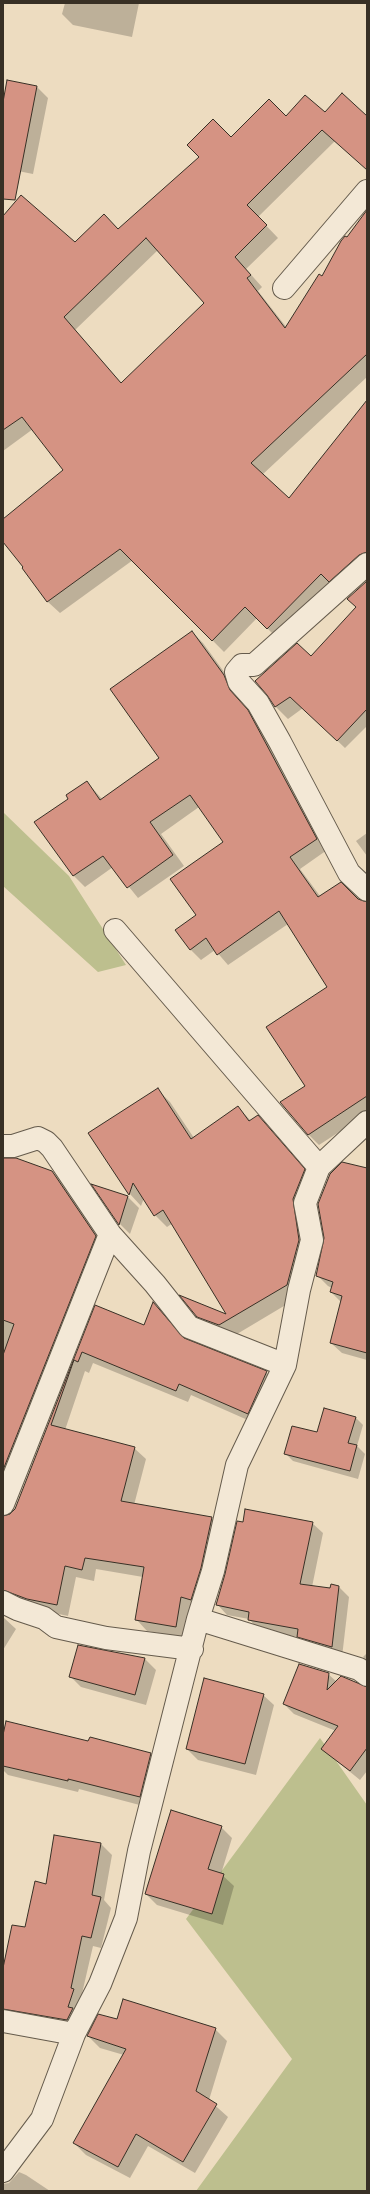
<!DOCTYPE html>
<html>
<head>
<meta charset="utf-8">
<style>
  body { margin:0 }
  #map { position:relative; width:370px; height:2194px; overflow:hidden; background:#eddcc0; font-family:"Libre Bodoni",serif }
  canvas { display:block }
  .frame { position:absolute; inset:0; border:4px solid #383025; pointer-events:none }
</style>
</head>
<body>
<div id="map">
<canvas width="370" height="2194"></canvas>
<div class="frame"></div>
</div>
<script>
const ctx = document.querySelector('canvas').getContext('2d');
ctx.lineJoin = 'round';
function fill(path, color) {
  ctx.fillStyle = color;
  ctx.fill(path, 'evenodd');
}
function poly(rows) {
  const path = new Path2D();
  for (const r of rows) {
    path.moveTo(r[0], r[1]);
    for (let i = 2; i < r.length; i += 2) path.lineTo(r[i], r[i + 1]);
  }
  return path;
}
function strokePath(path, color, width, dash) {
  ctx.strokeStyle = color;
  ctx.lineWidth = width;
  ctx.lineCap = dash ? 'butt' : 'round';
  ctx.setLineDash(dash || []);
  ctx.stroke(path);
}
fill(poly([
  [3,812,69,876,126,965,98,972,3,886],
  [320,1738,367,1805,367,2191,196,2191,292,2059,186,1919]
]), '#bdbf8e');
fill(poly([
  [65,3,139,3,132,37,73,25,62,14],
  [8,82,37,87,48,98,33,174,3,168,3,101],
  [325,114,367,117,367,167,335,141,258,217,278,238,246,269,262,287,258,291,287,328,322,278,355,226,367,212,367,377,262,475,289,500,367,401,367,569,279,640,257,618,224,652,133,560,60,613,48,602,23,568,25,567,3,540,3,520,64,470,33,429,3,451,3,217,75,243,118,230,231,138,286,117],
  [158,250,205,303,122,384,75,330],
  [367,597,367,726,345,748,303,708,288,719,276,707,268,694,311,658],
  [192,632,203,643,235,687,240,702,259,723,327,850,300,869,320,896,340,883,363,903,367,903,367,1114,319,1145,308,1134,307,1087,328,987,288,924,228,965,215,950,201,960,190,949,198,915,225,842,199,807,161,834,184,866,138,898,113,867,85,887,74,876,36,822,69,799,87,782,102,799,161,758],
  [367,833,367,856,356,841],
  [158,1090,170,1102,194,1138,238,1107,251,1121,258,1116,316,1182,299,1297,232,1337,210,1328,197,1316,228,1316,173,1223,167,1227,155,1215,144,1198,141,1206,130,1194,89,1133],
  [3,1158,52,1171,64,1183,107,1248,3,1510],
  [367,1170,367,1360,342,1353,331,1343,341,1302,331,1292,332,1288,328,1286,317,1275],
  [94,1186,128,1197,139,1208,130,1234,120,1224],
  [154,1304,186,1340,266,1372,278,1384,259,1425,191,1395,188,1402,93,1363,89,1373,85,1371,65,1430,134,1448,146,1459,134,1505,212,1518,224,1529,187,1638,147,1631,136,1619,143,1577,96,1569,94,1581,76,1577,68,1616,40,1610,3,1608,3,1517,12,1514,16,1509,96,1306,144,1326],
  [355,1417,363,1425,357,1446,365,1454,358,1479,293,1461,285,1453,318,1434],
  [243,1523,312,1523,323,1533,312,1587,330,1589,339,1587,349,1597,342,1657,309,1647,299,1637,259,1630,249,1619,227,1615,217,1604],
  [3,1611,3,1617,16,1629,3,1650],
  [79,1646,145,1659,156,1670,146,1705,81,1687,70,1676],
  [367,1653,367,1661,363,1657],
  [328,1674,337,1682,367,1688,367,1771,360,1780,322,1749,336,1731,294,1714,284,1704],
  [263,1695,274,1705,256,1775,198,1760,187,1749],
  [3,1739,89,1743,150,1754,161,1765,151,1808,79,1789,78,1792,8,1775,3,1770],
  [221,1827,232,1838,221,1874,234,1886,223,1925,157,1905,146,1894],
  [55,1836,101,1844,112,1855,104,1900,111,1908,101,1948,93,1946,81,1998,78,2030,3,2020,3,1973,46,1885],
  [117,2020,215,2029,227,2041,209,2100,228,2117,195,2173,148,2146,130,2178,86,2155,74,2143,124,2055,100,2048,88,2036],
  [19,2172,26,2175,50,2191,3,2191,3,2184,9,2183]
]), '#0003');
const building = poly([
  [7,80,37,86,15,200,3,199,3,102,7,80],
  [342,93,367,116,367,170,322,130,247,205,267,225,235,257,251,275,247,278,285,328,319,274,322,276,341,241,345,236,347,237,367,210,367,354,251,463,289,498,367,400,367,552,359,555,329,582,321,574,267,629,245,607,212,641,120,549,47,602,22,568,23,567,3,542,3,519,63,470,22,417,3,430,3,216,21,195,75,242,104,214,118,229,199,157,187,145,213,119,231,137,269,99,286,116,305,95,325,112,342,93],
  [146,238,204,303,121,383,64,317,146,238],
  [367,581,367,709,337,741,290,697,275,707,267,695,255,681,297,643,311,656,356,607,347,599,367,581],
  [192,631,224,675,230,690,248,710,317,839,290,857,318,897,341,882,358,899,367,902,367,1096,308,1135,280,1102,305,1086,266,1027,327,987,279,911,217,955,206,938,190,950,175,930,196,915,170,879,223,842,190,795,150,822,173,855,127,888,103,856,73,876,34,822,68,799,66,795,87,781,100,800,159,758,110,689,192,631],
  [158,1088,191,1139,238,1106,249,1121,258,1115,305,1169,293,1199,299,1240,287,1285,219,1325,197,1317,179,1295,226,1314,163,1210,154,1216,133,1183,129,1195,88,1133,158,1088],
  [3,1158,16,1158,52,1171,96,1236,3,1470,3,1355,14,1324,3,1320,3,1158],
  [342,1162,367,1168,367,1353,330,1343,342,1296,330,1292,333,1282,316,1276,324,1238,318,1204,330,1174,342,1162],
  [91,1184,128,1196,119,1225,91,1184],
  [153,1302,184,1338,267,1371,248,1414,179,1384,176,1391,82,1352,78,1362,74,1360,51,1425,135,1447,121,1501,212,1517,201,1568,191,1600,181,1597,176,1627,135,1620,144,1567,85,1558,82,1570,65,1566,57,1605,27,1599,3,1590,3,1516,10,1514,15,1509,95,1305,144,1325,153,1302],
  [324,1408,356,1417,348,1443,357,1445,350,1471,284,1454,292,1426,317,1432,324,1408],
  [245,1509,313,1522,300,1584,330,1588,331,1584,339,1586,332,1647,297,1637,298,1629,248,1620,249,1612,216,1605,225,1574,237,1521,243,1522,245,1509],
  [78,1645,145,1658,135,1695,69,1677,78,1645],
  [299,1664,329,1673,327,1690,341,1676,367,1687,367,1748,350,1771,321,1749,338,1726,283,1704,299,1664],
  [204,1678,264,1694,245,1764,186,1749,204,1678],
  [6,1721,88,1741,90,1737,151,1753,140,1797,68,1779,68,1781,3,1766,3,1735,6,1721],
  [171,1810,222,1826,208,1869,224,1874,212,1914,145,1894,171,1810],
  [54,1835,101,1843,92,1895,101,1897,91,1938,82,1936,71,1988,74,1989,68,2007,73,2008,67,2020,3,2009,3,1968,12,1925,25,1927,35,1881,46,1884,54,1835],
  [123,1999,216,2028,196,2091,217,2104,183,2162,136,2134,118,2167,73,2143,126,2049,87,2036,98,2014,117,2019,123,1999]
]);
fill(building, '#d59383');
strokePath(building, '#383025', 1);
const minor = poly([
  [284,288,367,191],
  [367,564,254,665,242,665,236,672,239,682,258,703,280,742,349,873,367,890],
  [115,930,319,1167],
  [3,1146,13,1146,38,1138,46,1142,52,1148,110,1234,155,1284,189,1327,285,1365],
  [3,1504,110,1234],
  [3,1602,17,1609,44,1618,56,1627,106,1638,192,1649],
  [198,1619,359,1669,367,1675],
  [3,2021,74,2034],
  [3,2171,42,2119,74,2034,100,1984,126,1918,139,1851,198,1619,213,1571,237,1465,285,1365,299,1290,312,1240,305,1203,319,1167,367,1122]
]);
strokePath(minor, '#655b4c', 24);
strokePath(minor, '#f3e8d6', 22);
</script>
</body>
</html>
